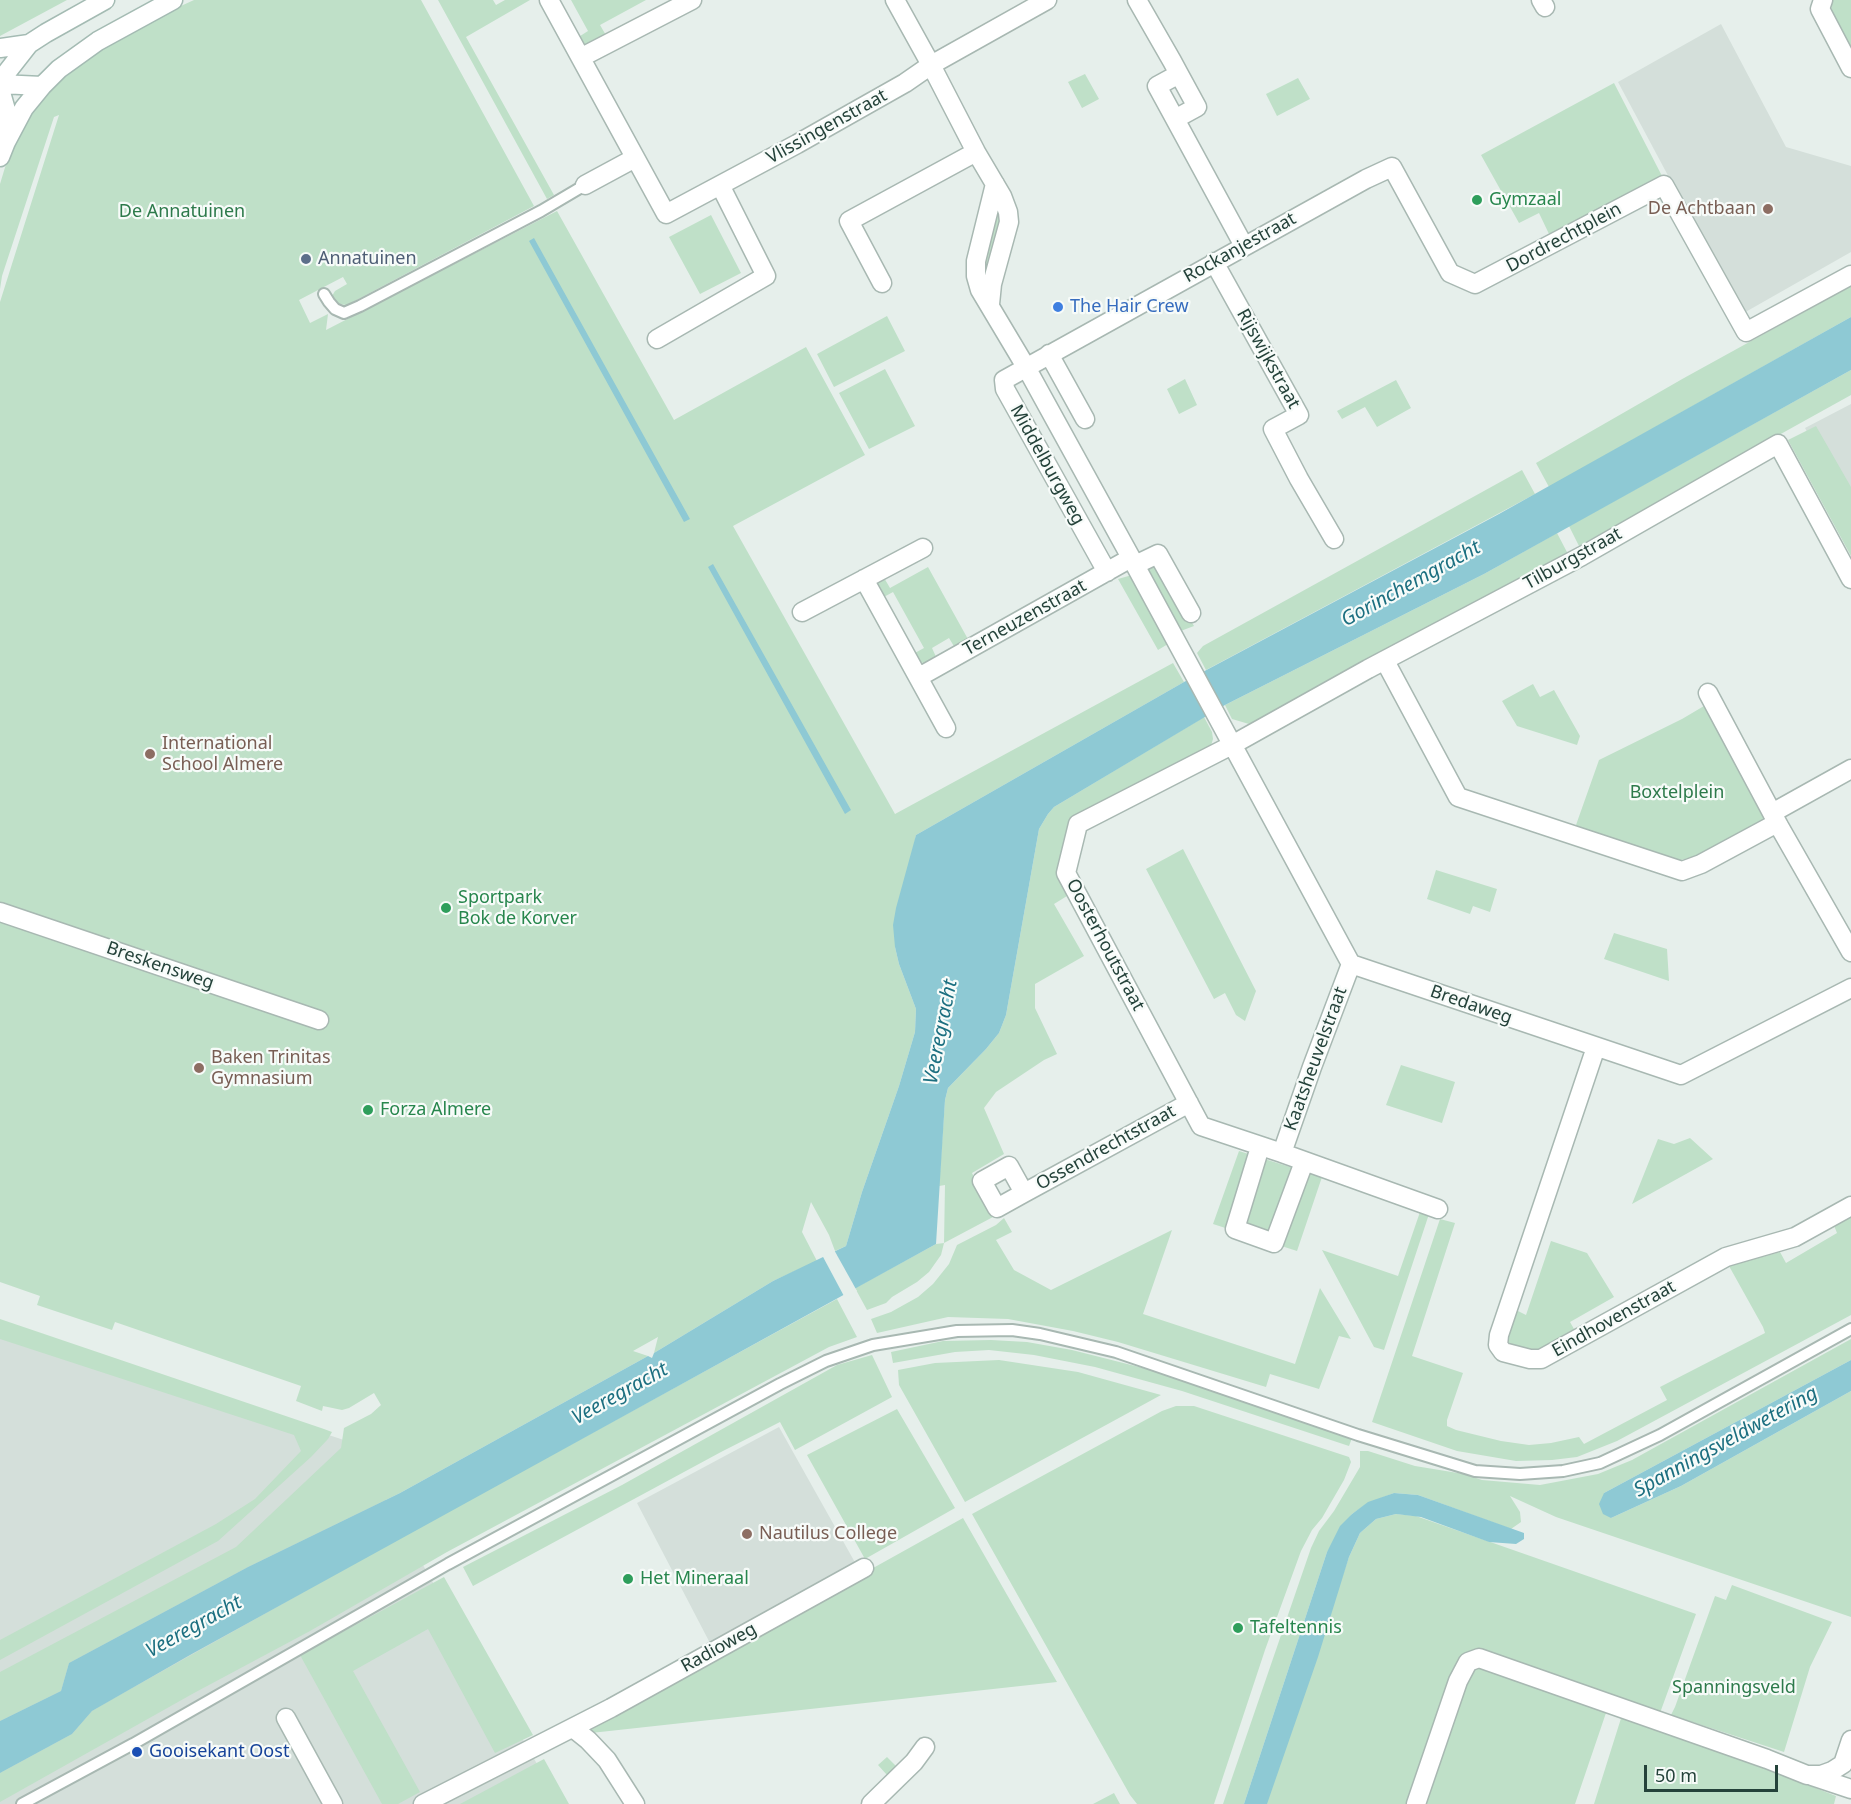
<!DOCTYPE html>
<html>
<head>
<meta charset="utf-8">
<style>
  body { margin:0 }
  #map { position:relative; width:1851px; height:1804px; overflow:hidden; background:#e6efeb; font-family:"Noto Sans",sans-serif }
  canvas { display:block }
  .scale { position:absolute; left:1644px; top:1765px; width:134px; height:27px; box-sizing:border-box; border:3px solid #24423a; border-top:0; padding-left:8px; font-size:18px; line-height:21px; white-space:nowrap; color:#24423a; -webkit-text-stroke:4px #f7fbf9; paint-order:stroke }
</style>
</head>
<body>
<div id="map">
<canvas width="1851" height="1804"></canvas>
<div class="scale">50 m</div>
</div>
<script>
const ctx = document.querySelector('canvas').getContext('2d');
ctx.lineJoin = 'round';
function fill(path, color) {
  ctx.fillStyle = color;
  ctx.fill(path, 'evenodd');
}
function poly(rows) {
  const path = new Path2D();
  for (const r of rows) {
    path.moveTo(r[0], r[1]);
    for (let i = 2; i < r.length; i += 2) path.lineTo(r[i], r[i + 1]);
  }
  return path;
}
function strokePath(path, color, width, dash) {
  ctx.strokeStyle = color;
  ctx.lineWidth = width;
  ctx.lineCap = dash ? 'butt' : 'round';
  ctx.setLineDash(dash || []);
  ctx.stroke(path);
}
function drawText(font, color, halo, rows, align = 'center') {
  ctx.font = font + ' "Noto Sans",sans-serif';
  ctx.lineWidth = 4.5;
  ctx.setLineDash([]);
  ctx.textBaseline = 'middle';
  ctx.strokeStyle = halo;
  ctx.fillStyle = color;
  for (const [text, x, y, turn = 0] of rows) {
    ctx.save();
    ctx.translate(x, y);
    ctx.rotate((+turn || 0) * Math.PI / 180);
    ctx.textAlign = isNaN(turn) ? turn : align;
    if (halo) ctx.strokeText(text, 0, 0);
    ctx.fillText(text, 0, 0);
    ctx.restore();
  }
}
fill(poly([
  [1721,24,1786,147,1851,166,1851,252,1742,314,1618,82],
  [1851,404,1851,511,1805,428],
  [0,1327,353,1443,560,1804,0,1804],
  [779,1427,857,1566,711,1645,637,1503]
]), '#d4dfda');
fill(poly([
  [0,0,67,0,0,36],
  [194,0,421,0,534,206,347,305,336,304,332,296,335,291,347,284,343,277,299,300,310,323,328,314,326,330,557,211,674,420,806,347,865,455,733,526,895,814,1173,663,1184,682,916,835,895,947,899,964,916,1009,915,1032,899,1086,862,1192,846,1246,835,1251,829,1235,811,1202,802,1232,817,1261,773,1281,654,1353,658,1337,633,1351,648,1356,400,1493,248,1567,69,1663,61,1691,0,1721,0,1672,236,1547,341,1448,344,1428,371,1414,381,1405,374,1393,349,1408,342,1410,323,1406,322,1411,296,1401,301,1386,115,1322,112,1330,37,1305,40,1296,0,1282,0,302,59,115,54,117,2,276,0,289,0,184,13,141,30,116,56,85,101,47,137,26],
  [438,0,493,0,496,5,505,0,530,0,466,37,554,195,547,199],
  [571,0,646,0,600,25,607,37,594,47,581,46,577,38,588,31],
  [1832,0,1851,0,1851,45,1847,46,1831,13],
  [1085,74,1099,99,1082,108,1068,82],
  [1298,78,1310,99,1277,116,1266,94],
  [1614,83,1662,176,1549,234,1539,213,1519,223,1481,155],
  [997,200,1002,217,985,288,984,246],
  [711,215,741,273,700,294,669,237],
  [1851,286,1851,317,1549,487,1536,463,1684,378],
  [887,316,905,351,834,387,817,354],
  [885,369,915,426,869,449,839,393],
  [1851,370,1851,395,1579,546,1569,526],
  [1185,379,1197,405,1179,414,1167,389],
  [1396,380,1411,408,1377,427,1365,407,1342,419,1337,411],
  [1816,426,1851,487,1851,556,1788,440],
  [1522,470,1535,494,1206,670,1197,653,1203,646],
  [1557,533,1568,554,1322,689,1249,724,1232,719,1225,705,1484,574],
  [1156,561,1194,626,1178,632,1145,567],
  [928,567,969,641,955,648,949,638,932,648,937,659,930,663,923,663,917,660,913,654,924,648,893,592,882,598,877,586,880,579,883,576,890,588],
  [1132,575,1173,641,1158,650,1118,579],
  [1533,684,1540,697,1554,690,1580,736,1577,745,1517,726,1502,701],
  [1704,706,1765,821,1708,853,1677,861,1586,832,1576,825,1599,760,1682,719],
  [1204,717,1212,732,1213,739,1210,749,1071,825,1058,877,1067,896,1054,904,1084,956,1035,984,1035,1008,1057,1054,1044,1060,996,1092,984,1108,1004,1154,972,1173,993,1217,944,1243,941,1255,929,1272,917,1282,892,1297,886,1303,867,1310,855,1288,936,1244,944,1243,945,1185,939,1186,945,1100,948,1088,986,1049,999,1033,1006,1015,1039,829,1048,814,1054,807],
  [1183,849,1256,991,1245,1021,1236,1015,1225,993,1214,999,1146,869],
  [1436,870,1497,889,1490,912,1473,906,1470,914,1427,899],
  [1614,933,1667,949,1669,981,1604,959],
  [1401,1065,1455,1082,1442,1123,1386,1105],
  [1690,1138,1713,1159,1632,1204,1658,1139,1674,1144],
  [1239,1151,1322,1177,1297,1251,1213,1224],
  [1420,1212,1429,1214,1384,1350,1374,1347,1322,1250,1398,1276],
  [1851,1212,1851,1315,1617,1441,1577,1457,1552,1460,1516,1461,1457,1451,1372,1422,1440,1219,1455,1223,1412,1356,1463,1373,1447,1420,1447,1426,1456,1430,1501,1441,1529,1445,1551,1443,1579,1437,1584,1444,1667,1400,1660,1387,1765,1333,1763,1327,1729,1266,1780,1252,1786,1263,1837,1233,1833,1223],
  [1004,1218,1012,1232,996,1240,1014,1270,1051,1290,1172,1230,1143,1314,1295,1364,1320,1288,1351,1339,1339,1336,1319,1389,1270,1374,1266,1387,1118,1342,1073,1331,1008,1319,948,1317,877,1333,871,1319,891,1312,918,1297,933,1284,949,1264,957,1245,996,1225],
  [1551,1241,1587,1253,1614,1297,1570,1322,1574,1329,1570,1337,1536,1352,1510,1344,1503,1334,1512,1308,1526,1315],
  [837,1299,857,1337,829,1347,447,1552,310,1631,194,1693,0,1802,0,1773,72,1734,92,1711,109,1701,418,1528],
  [0,1319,324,1429,332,1432,328,1439,311,1457,218,1541,0,1660,0,1640,216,1524,255,1499,301,1451,294,1435,0,1339],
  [1851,1339,1851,1360,1604,1493,1611,1518,1681,1486,1851,1391,1851,1617,1556,1517,1510,1496,1520,1512,1521,1522,1511,1529,1418,1495,1394,1493,1368,1503,1352,1514,1327,1552,1244,1804,1223,1804,1311,1548,1319,1531,1334,1511,1360,1467,1360,1451,1368,1451,1415,1466,1464,1474,1482,1480,1540,1485,1598,1474,1632,1460],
  [991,1340,1027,1342,1072,1350,1151,1370,1352,1438,1349,1446,1182,1391,1095,1367,1034,1355,989,1350,955,1352,893,1363,891,1352,943,1341],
  [872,1355,892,1397,795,1450,780,1422,721,1452,473,1586,463,1567,622,1485,837,1365],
  [999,1360,1078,1372,1161,1395,965,1502,899,1385,898,1370,935,1363],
  [1176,1406,1194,1406,1349,1457,1351,1462,1344,1480,1322,1518,1312,1530,1301,1551,1265,1650,1214,1804,1137,1804,1130,1795,972,1514,1162,1411],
  [897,1409,955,1508,865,1559,807,1455],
  [1396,1514,1416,1516,1696,1614,1660,1713,1608,1707,1575,1804,1264,1804,1349,1557,1360,1533,1376,1519],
  [963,1518,1057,1682,591,1733,591,1725],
  [444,1577,533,1735,495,1753,428,1629,353,1671,420,1792,398,1804,382,1804,300,1655],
  [1732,1585,1832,1622,1810,1667,1784,1752,1671,1715,1675,1707,1715,1596,1726,1600],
  [1623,1712,1836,1796,1834,1804,1594,1804],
  [887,1757,899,1769,887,1775,878,1765],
  [544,1759,569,1804,460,1804,475,1796],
  [1114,1793,1120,1804,1093,1804]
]), '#bfe0c8');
fill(poly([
  [534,238,690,519,684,522,529,241],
  [1851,317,1851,370,1484,574,1225,705,1054,807,1048,814,1039,829,1006,1015,999,1033,986,1049,948,1088,945,1100,936,1244,190,1655,92,1711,72,1734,0,1773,0,1721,61,1691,69,1663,248,1567,400,1493,648,1356,652,1358,654,1353,773,1281,846,1246,862,1192,899,1086,915,1032,916,1009,899,964,895,947,893,925,896,908,916,835,1184,682,1499,514],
  [713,564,851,810,845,814,708,567],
  [1851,1360,1851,1391,1681,1486,1611,1518,1603,1514,1599,1504,1604,1493],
  [1394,1493,1418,1495,1524,1533,1524,1539,1516,1544,1489,1542,1421,1517,1396,1514,1376,1519,1360,1533,1349,1557,1318,1657,1267,1804,1244,1804,1327,1552,1340,1526,1352,1514,1368,1502]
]), '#8ec9d4');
fill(poly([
  [833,1248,857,1291,845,1298,822,1255]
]), '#e6efeb');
const service = poly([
  [324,294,329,302,335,309,344,313,360,306,541,211,585,185],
  [22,1804,133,1744,448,1564,780,1384,826,1361,873,1345,957,1331,1012,1330,1040,1334,1116,1352,1358,1435,1475,1471,1520,1474,1563,1471,1600,1463,1660,1435,1851,1329]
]);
const minor = poly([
  [549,0,666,214,797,144,905,83,931,65,1047,0],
  [895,0,931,65,976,152,1002,196,1008,212,1009,222,992,284,990,304],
  [1137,0,1172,61,1179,74,1197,107,1175,119,1157,86,1179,74],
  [1541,0,1545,7],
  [1823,0,1820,9,1851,68],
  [582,57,692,0],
  [1175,119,1244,246],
  [995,184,976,261,976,276,980,290,1026,367,1135,565,1351,964,1681,1075,1851,988],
  [585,185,635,158],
  [1214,262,1299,415,1273,429,1299,479,1334,539],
  [882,283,849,221,976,152],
  [657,339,766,276,720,185],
  [1049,354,1085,419],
  [1135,565,1158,554,1191,613],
  [1107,572,1005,389,1004,380,1366,179,1392,167,1450,273,1475,284,1664,185,1746,332,1851,275],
  [864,579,946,728],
  [802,612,923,548],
  [1385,661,1458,797,1682,871,1701,864,1777,823],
  [919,677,1131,558],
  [1708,693,1779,826,1851,952],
  [1772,813,1851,769],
  [0,912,319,1020],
  [1596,1047,1499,1335,1498,1345,1503,1352,1530,1359,1541,1359,1726,1257,1795,1237,1851,1206],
  [1260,1147,1235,1229,1274,1243,1304,1162],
  [1282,1153,1312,1067,1351,964],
  [1024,1193,1009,1166,982,1181,997,1208,1024,1193,1189,1103],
  [1438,1209,1282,1153,1201,1126,1066,873,1078,824,1232,745,1368,669,1582,556,1778,444,1851,579],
  [286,1718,333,1804],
  [573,1728,588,1740,607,1760,635,1804],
  [1812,1776,1851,1789],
  [423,1804,611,1708,864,1568],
  [871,1804,914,1762,925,1747],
  [1416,1804,1458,1681,1468,1662,1479,1658,1767,1759,1807,1775,1821,1775,1832,1771,1843,1764,1851,1740]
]);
const secondary = poly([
  [0,48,29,44],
  [0,81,29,44,46,33,105,0],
  [0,84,42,86],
  [0,89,6,110,6,138],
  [0,157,6,142,24,108,42,86,59,69,98,41,173,0]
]);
strokePath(service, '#a8b8b2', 14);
strokePath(minor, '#a8b8b2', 21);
strokePath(secondary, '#a4bbb3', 21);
strokePath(service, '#fff', 10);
strokePath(minor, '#fff', 18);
strokePath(secondary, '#fff', 18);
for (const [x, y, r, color] of [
  [1477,200,6,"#2e9e5b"],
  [1768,209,6,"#8d6e63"],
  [306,259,6,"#5c6f8a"],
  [1058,307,6,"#3f7fe0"],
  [150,754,6,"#8d6e63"],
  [446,908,6,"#2e9e5b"],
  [199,1068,6,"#8d6e63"],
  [368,1110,6,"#2e9e5b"],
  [747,1534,6,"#8d6e63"],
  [628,1579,6,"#2e9e5b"],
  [1238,1628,6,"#2e9e5b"],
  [137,1752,6,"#1a4fb4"]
]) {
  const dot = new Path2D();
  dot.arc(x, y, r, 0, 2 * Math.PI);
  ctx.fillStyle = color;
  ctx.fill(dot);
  strokePath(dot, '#f7fbf9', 2);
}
drawText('18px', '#24423a', '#f7fbf9', [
  ["Vlissingenstraat",827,127,-29],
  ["Dordrechtplein",1564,238,-28],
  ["Rockanjestraat",1240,248,-29],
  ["Rijswijkstraat",1268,359,61],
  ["Middelburgweg",1047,465,61],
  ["Tilburgstraat",1573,559,-29],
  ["Terneuzenstraat",1025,618,-29],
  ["Oosterhoutstraat",1105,945,62],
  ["Breskensweg",160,966,19],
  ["Bredaweg",1471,1005,19],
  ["Kaatsheuvelstraat",1316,1059,-70],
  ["Ossendrechtstraat",1106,1148,-29],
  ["Eindhovenstraat",1614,1319,-29],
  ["Radioweg",719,1648,-29]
]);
drawText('18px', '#27864d', '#f7fbf9', [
  ["Gymzaal",1489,200],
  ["Sportpark",458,898],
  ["Bok de Korver",458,919],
  ["Forza Almere",380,1110],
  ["Het Mineraal",640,1579],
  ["Tafeltennis",1250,1628]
], 'left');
drawText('18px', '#785e54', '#f7fbf9', [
  ["De Achtbaan",1756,209,"right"],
  ["International",162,744],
  ["School Almere",162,765],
  ["Baken Trinitas",211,1058],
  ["Gymnasium",211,1079],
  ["Nautilus College",759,1534]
], 'left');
drawText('18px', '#2d7a4b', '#f7fbf9', [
  ["De Annatuinen",182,212],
  ["Boxtelplein",1677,793],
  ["Spanningsveld",1734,1688]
]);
drawText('18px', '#4e5e75', '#f7fbf9', [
  ["Annatuinen",318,259]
], 'left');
drawText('18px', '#366cbe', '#f7fbf9', [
  ["The Hair Crew",1070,307]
], 'left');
drawText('18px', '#164399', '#f7fbf9', [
  ["Gooisekant Oost",149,1752]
], 'left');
drawText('italic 20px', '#1c6f80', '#f7fbf9', [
  ["Gorinchemgracht",1411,584,-29],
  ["Veeregracht",941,1032,-79],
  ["Veeregracht",620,1394,-29],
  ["Spanningsveldwetering",1726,1442,-29],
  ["Veeregracht",194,1627,-29]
]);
</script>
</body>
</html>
